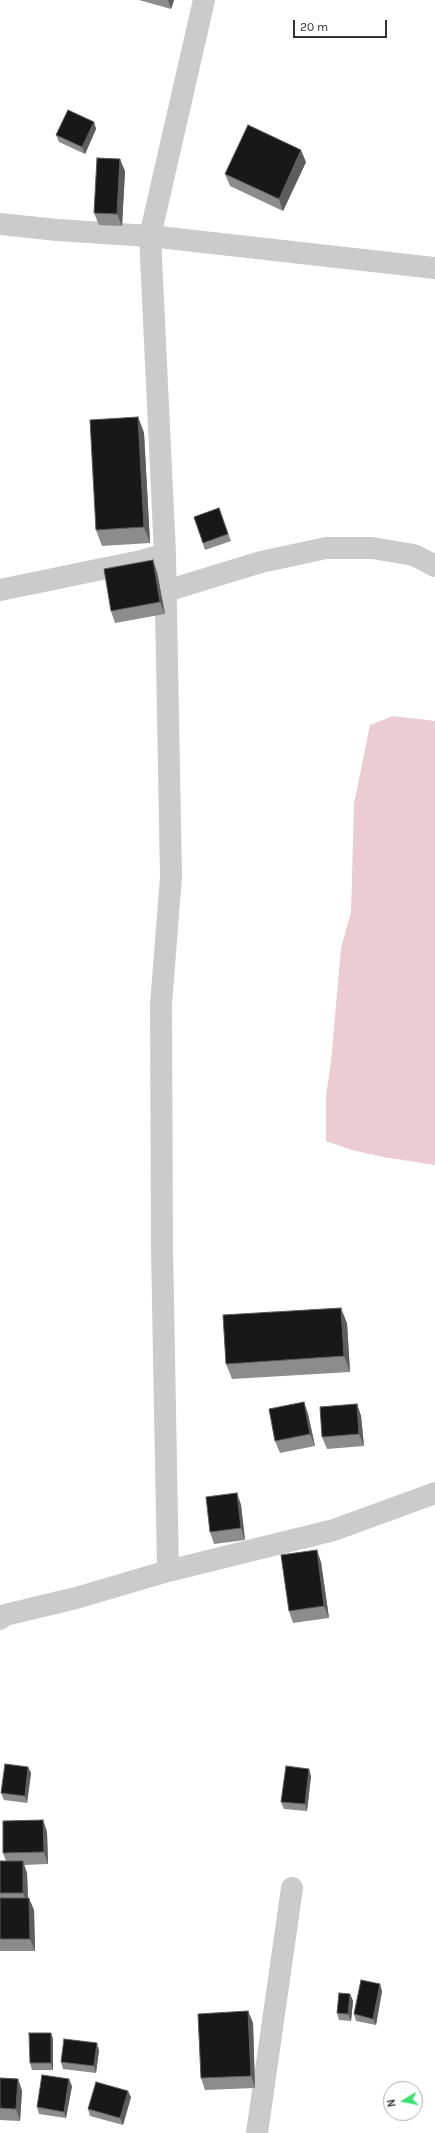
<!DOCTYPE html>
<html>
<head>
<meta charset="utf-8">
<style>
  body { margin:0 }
  #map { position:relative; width:435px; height:2133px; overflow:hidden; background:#fff; font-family:Karla,sans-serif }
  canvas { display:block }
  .north { position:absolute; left:383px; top:2081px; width:40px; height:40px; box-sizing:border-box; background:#fff; border:1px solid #adadad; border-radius:50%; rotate:260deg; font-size:11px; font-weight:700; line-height:16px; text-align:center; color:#313131 }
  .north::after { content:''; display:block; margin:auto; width:14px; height:18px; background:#39e16f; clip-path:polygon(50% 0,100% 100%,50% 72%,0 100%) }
  .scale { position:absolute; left:293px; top:20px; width:94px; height:18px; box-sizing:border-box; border:2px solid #313131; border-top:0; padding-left:5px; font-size:12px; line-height:14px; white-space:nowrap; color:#313131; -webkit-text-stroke:3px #fff; paint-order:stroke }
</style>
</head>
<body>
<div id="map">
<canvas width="435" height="2133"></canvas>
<div class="north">N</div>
<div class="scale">20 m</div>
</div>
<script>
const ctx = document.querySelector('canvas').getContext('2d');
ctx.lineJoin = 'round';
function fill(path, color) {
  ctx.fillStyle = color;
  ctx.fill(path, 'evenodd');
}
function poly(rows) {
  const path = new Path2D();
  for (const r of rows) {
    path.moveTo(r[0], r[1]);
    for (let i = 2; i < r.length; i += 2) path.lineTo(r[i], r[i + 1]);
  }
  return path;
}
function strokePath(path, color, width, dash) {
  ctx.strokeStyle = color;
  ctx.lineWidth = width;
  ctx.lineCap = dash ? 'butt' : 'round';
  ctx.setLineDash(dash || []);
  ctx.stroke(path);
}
fill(poly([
  [393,716,435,721,435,1165,383,1157,352,1150,326,1141,326,1095,331,1062,341,948,351,912,354,804,370,725]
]), '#ecccd3');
strokePath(poly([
  [0,224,57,230,150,236,435,268],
  [0,590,141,561,165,554],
  [166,591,261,562,326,548,372,548,414,555,435,566],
  [168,1571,334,1530,435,1493],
  [0,1619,5,1615,76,1598,168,1571,162,1248,161,1004,171,877,165,554,150,236,204,0],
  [257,2133,292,1888]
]), '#cbcbcb', 22);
fill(poly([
  [139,0,174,0,171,9],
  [94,122,96,129,85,154,59,142,56,135],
  [306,162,283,211,230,186,225,174],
  [125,171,122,226,99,225,94,213],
  [138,417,144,433,150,543,102,546,96,530],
  [219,508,231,541,205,550,194,517],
  [157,572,165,614,115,623,111,611],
  [347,1323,350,1372,232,1379,226,1364],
  [304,1402,308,1414,315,1446,280,1453,275,1441],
  [357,1404,361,1416,364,1446,327,1449,322,1437],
  [237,1493,241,1505,245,1540,214,1544,210,1532],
  [321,1562,329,1618,293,1623,289,1611],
  [28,1767,31,1773,27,1803,4,1800,1,1793],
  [311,1776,307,1811,284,1809,281,1802],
  [43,1820,47,1832,48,1864,24,1865,27,1873,28,1898,34,1910,35,1951,0,1951,0,1861,6,1861,3,1853],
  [382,1991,376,2025,356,2021,354,2014],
  [350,1994,353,2001,351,2021,339,2020,337,2013],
  [248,2011,253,2023,255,2088,205,2090,201,2078],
  [51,2033,53,2039,53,2070,32,2070,30,2063],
  [99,2050,96,2073,63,2069,61,2062],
  [0,2078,18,2079,22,2091,20,2121,0,2120],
  [72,2086,66,2118,39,2114,37,2107],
  [131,2097,123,2125,90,2116,88,2109]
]), '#8c8c8c');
fill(poly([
  [168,0,174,0,171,9],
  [94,122,96,129,85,154,82,147],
  [301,150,306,162,283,211,279,199],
  [120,159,125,171,122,226,117,214],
  [138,417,144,433,150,543,144,527],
  [153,560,157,572,165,614,160,602],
  [341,1308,347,1323,350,1372,344,1356],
  [304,1402,308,1414,315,1446,310,1434],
  [357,1404,361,1416,364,1446,359,1434],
  [237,1493,241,1505,245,1540,241,1528],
  [317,1550,321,1562,329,1618,324,1606],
  [28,1767,31,1773,27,1803,25,1796],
  [309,1769,311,1776,307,1811,305,1804],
  [43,1820,47,1832,48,1864,44,1852],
  [23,1861,27,1873,28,1905,23,1893],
  [29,1898,34,1910,35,1951,30,1939],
  [380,1984,382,1991,376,2025,373,2019],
  [350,1994,353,2001,351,2021,348,2014],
  [248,2011,253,2023,255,2088,251,2076],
  [51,2033,53,2039,53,2070,51,2063],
  [97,2043,99,2050,96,2073,94,2066],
  [18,2079,22,2091,20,2121,16,2109],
  [69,2079,72,2086,66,2118,64,2112],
  [128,2091,131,2097,123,2125,120,2118]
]), '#5d5d5d');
const building = poly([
  [68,110,94,122,82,147,56,135,68,110],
  [248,125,301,150,279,199,225,174,248,125],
  [97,158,120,159,117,214,94,213,97,158],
  [138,417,144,527,96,530,90,420,138,417],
  [219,508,228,534,203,543,194,517,219,508],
  [153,560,160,602,111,611,104,569,153,560],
  [341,1308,344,1356,226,1364,223,1315,341,1308],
  [304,1402,310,1434,275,1441,269,1409,304,1402],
  [357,1404,359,1434,322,1437,320,1407,357,1404],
  [237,1493,241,1528,210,1532,206,1497,237,1493],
  [317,1550,324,1606,289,1611,281,1555,317,1550],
  [5,1764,28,1767,25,1796,1,1793,5,1764],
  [286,1766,309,1769,305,1804,281,1802,286,1766],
  [43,1820,44,1852,3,1853,3,1821,43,1820],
  [0,1861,23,1861,23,1893,0,1893,0,1861],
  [0,1898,29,1898,30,1939,0,1939,0,1898],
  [361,1980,380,1984,373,2019,354,2014,361,1980],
  [339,1993,350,1994,348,2014,337,2013,339,1993],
  [248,2011,251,2076,201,2078,198,2014,248,2011],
  [29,2033,51,2033,51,2063,30,2063,29,2033],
  [64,2039,97,2043,94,2066,61,2062,64,2039],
  [42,2075,69,2079,64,2112,37,2107,42,2075],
  [0,2078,18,2079,16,2109,0,2108,0,2078],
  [96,2082,128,2091,120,2118,88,2109,96,2082]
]);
fill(building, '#181818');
strokePath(building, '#5d5d5d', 1);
</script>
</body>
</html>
